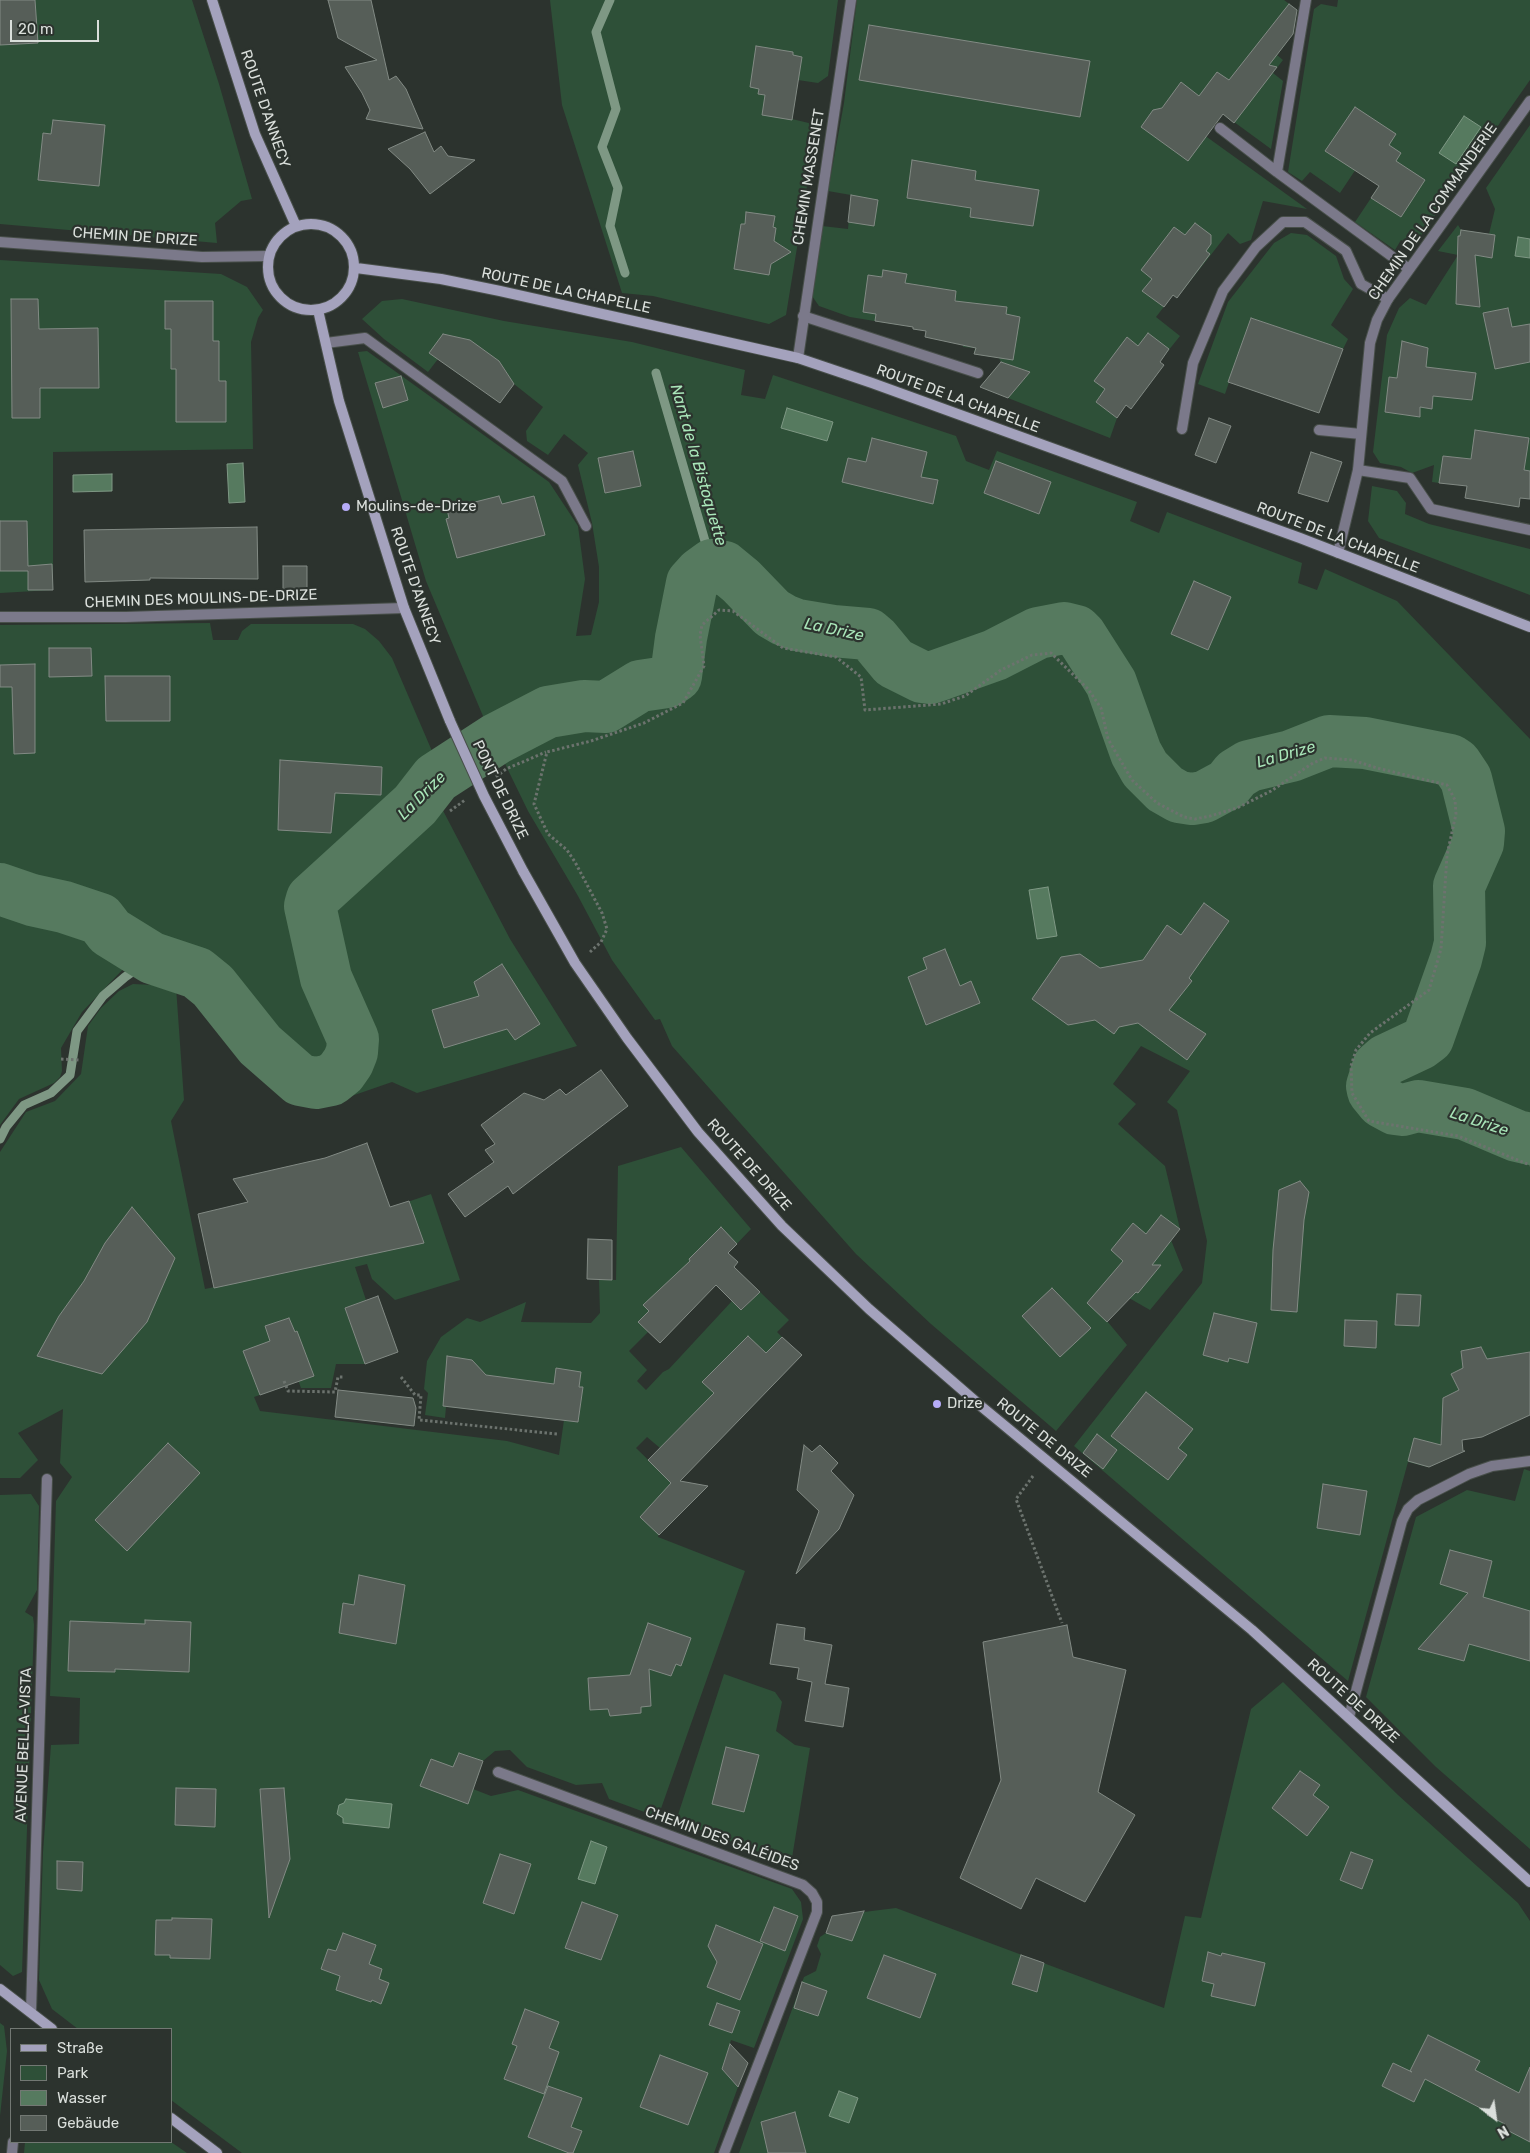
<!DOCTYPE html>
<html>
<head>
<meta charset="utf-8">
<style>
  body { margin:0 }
  #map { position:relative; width:1530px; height:2153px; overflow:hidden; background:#2c332e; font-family:Rubik,sans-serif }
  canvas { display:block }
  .legend { position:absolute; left:10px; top:2028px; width:162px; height:115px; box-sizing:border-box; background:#2c332e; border:1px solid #727873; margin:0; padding:6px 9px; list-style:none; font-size:15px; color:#dadfdb }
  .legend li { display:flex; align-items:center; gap:10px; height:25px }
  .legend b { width:25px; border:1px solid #727873 }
  .north { position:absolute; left:1470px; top:2093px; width:50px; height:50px; -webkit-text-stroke:4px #2c332e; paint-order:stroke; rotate:150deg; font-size:14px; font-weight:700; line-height:20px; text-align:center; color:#dadfdb }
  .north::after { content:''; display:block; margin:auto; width:18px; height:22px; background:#dadfdb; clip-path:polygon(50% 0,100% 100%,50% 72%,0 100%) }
  .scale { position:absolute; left:10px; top:20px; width:89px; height:22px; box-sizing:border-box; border:2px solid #dadfdb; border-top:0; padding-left:6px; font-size:15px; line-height:18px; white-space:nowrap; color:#dadfdb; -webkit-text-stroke:4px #2c332e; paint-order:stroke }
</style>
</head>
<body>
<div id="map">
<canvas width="1530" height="2153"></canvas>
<ul class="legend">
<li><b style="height:6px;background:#a4a2bd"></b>Straße</li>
<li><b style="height:14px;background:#2e5038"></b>Park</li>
<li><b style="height:14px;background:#567a5f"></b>Wasser</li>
<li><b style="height:14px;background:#565e58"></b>Gebäude</li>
</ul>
<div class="north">N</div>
<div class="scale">20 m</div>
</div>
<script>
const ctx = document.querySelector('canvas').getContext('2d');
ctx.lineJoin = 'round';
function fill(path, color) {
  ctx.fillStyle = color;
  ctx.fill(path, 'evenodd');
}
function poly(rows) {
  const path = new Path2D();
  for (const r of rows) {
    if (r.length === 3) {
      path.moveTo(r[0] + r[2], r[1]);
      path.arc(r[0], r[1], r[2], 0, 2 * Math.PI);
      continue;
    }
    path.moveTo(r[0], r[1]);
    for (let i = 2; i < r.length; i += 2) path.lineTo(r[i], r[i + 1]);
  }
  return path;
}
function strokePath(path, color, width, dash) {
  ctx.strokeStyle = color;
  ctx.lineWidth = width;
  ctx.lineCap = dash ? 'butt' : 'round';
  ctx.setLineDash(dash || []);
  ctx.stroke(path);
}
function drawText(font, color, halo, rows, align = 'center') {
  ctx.font = font + ' Rubik,sans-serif';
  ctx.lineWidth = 4.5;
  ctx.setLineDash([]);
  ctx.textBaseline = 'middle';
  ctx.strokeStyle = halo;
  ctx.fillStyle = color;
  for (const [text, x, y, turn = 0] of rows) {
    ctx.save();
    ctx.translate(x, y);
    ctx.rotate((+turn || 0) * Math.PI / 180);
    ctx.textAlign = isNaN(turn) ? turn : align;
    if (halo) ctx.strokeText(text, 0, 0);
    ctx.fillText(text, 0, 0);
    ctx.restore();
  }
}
fill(poly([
  [0,0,192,0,219,84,252,199,241,201,215,223,217,243,0,224],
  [550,0,838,0,828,76,818,83,798,80,792,119,817,125,786,315,769,324,653,296,622,293,562,105],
  [857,0,1284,0,1292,6,1285,45,1277,55,1283,60,1273,73,1283,81,1271,149,1215,108,1186,122,1307,209,1263,201,1251,240,1240,244,1228,233,1177,298,1173,295,1156,317,1180,336,1160,361,1105,389,1096,402,1117,418,1110,438,1008,398,1030,372,1001,362,999,358,974,354,975,348,963,347,968,308,955,306,956,291,933,288,899,325,850,317,819,306,812,296,822,226,848,229,851,195,828,191,844,103],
  [1338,0,1530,0,1530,80,1413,247,1401,240,1395,250,1355,222,1385,177,1368,151,1340,193,1310,172,1302,181,1288,172,1314,9,1321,4,1337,7],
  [1530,125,1530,471,1524,470,1529,438,1476,430,1471,459,1443,456,1439,483,1432,482,1434,465,1412,473,1401,467,1380,463,1373,452,1387,335,1399,308,1410,298,1426,305,1458,255,1438,251,1458,225,1461,230,1489,234,1495,209,1486,188],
  [1291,233,1307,235,1336,256,1344,279,1353,289,1331,325,1348,339,1343,349,1251,318,1225,394,1198,384,1228,302,1274,243],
  [0,260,221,274,247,287,263,310,258,318,251,342,253,449,53,452,53,590,0,593],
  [402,299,504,321,632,342,745,370,741,395,765,399,773,375,956,436,966,461,989,470,997,451,1137,502,1130,521,1159,533,1167,512,1302,563,1298,583,1317,590,1325,569,1397,601,1530,739,1530,1352,1514,1355,1489,1365,1481,1347,1461,1351,1463,1368,1451,1374,1459,1390,1443,1398,1450,1413,1442,1417,1440,1450,1445,1460,1428,1467,1408,1462,1348,1681,1074,1446,1202,1283,1207,1241,1177,1110,1167,1102,1190,1071,1141,1046,1113,1084,1136,1104,1118,1124,1165,1166,1180,1229,1171,1240,1183,1270,1150,1310,1129,1298,1107,1321,1127,1345,1056,1431,931,1324,856,1254,672,1046,660,1019,655,1020,612,960,578,896,528,811,491,735,426,581,358,352,367,351,549,482,578,526,585,579,576,636,591,635,599,602,599,567,592,523,578,465,588,453,564,434,548,455,527,441,526,431,543,407,514,384,499,361,484,351,464,378,438,359,428,372,384,339,362,319,382,301],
  [1372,486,1397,491,1406,503,1405,514,1429,524,1530,549,1530,595,1379,538,1368,521],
  [210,623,213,640,238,640,242,631,251,624,353,624,365,629,379,641,392,658,441,772,438,801,510,939,577,1046,417,1093,392,1082,340,1100,318,1104,299,1103,284,1095,259,1074,198,994,176,987,184,1100,171,1121,205,1289,364,1256,354,1220,431,1194,460,1280,395,1300,372,1279,367,1264,355,1267,366,1300,345,1308,365,1364,336,1364,331,1388,301,1388,294,1369,274,1390,254,1397,260,1411,507,1441,559,1455,564,1420,550,1419,554,1386,474,1377,470,1409,446,1407,445,1418,425,1415,428,1393,424,1389,427,1361,441,1337,467,1318,480,1322,526,1302,521,1322,591,1323,600,1313,599,1279,616,1280,618,1166,681,1147,751,1229,728,1253,717,1242,673,1286,668,1282,644,1306,649,1311,638,1322,648,1332,629,1351,647,1370,637,1381,646,1390,663,1372,669,1369,732,1301,742,1310,760,1292,789,1320,777,1332,782,1337,766,1353,758,1345,729,1387,683,1424,660,1448,647,1437,636,1448,672,1483,658,1537,745,1571,658,1817,609,1799,602,1783,576,1785,527,1767,510,1750,495,1751,483,1761,473,1789,491,1796,518,1790,792,1889,801,1902,803,1919,754,2048,731,2040,722,2069,738,2087,714,2153,242,2153,171,2100,171,2029,78,2029,52,2009,39,1980,43,1852,51,1745,79,1744,80,1698,50,1696,56,1501,72,1477,60,1463,63,1409,18,1433,38,1460,20,1478,0,1478,0,1152,26,1112,55,1101,81,1074,88,1026,101,1008,119,991,133,984,175,986,154,970,128,964,82,1012,61,1048,62,1071,60,1077,54,1083,19,1099,0,1125,0,625],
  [1524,1469,1530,1471,1530,1849,1436,1767,1366,1697,1416,1517,1467,1490,1515,1501],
  [31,1494,39,1506,37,1590,25,1612,33,1617,34,1625,29,1771,22,1972,13,1976,0,1965,0,1495],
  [724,1674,775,1692,782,1702,776,1731,795,1745,810,1748,791,1864,676,1821],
  [1283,1682,1398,1795,1518,1903,1530,1921,1530,2153,739,2153,804,1977,816,1971,821,1954,817,1946,820,1937,826,1933,832,1916,896,1908,1164,2008,1185,1916,1201,1918,1251,1709],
  [0,2023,4,2026,7,2051,0,2116],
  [25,2142,171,2142,187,2153,24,2153]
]), '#2e5038');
const water = poly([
  [1464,116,1481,127,1456,164,1439,153,1464,116],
  [1518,237,1530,239,1530,258,1515,256,1518,237],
  [787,408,833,422,827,441,781,428,787,408],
  [243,463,245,502,229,503,227,464,243,463],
  [112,474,112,491,73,492,73,475,112,474],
  [1048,887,1057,936,1037,939,1029,890,1048,887],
  [346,1799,392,1804,389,1828,343,1823,343,1818,337,1814,339,1805,344,1803,346,1799],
  [591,1841,607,1847,595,1884,578,1879,591,1841],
  [839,2091,858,2098,849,2123,829,2116,839,2091]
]);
fill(water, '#567a5f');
strokePath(water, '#7e9884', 1);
strokePath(poly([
  [610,0,596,32,616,109,602,147,618,188,610,226,625,273],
  [656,373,712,565],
  [0,1139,6,1127,24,1105,51,1093,70,1075,77,1031,103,996,125,977,152,958]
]), '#7e9884', 9);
strokePath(poly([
  [0,889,32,900,64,907,100,919,110,932,152,958,197,973,213,986,260,1045,300,1080,316,1083,331,1080,341,1072,348,1062,352,1052,353,1039,326,978,310,906,312,899,415,805,436,778,496,739,548,712,584,706,606,707,640,686,667,682,676,676,681,638,692,583,701,573,712,565,724,567,741,581,772,613,784,620,797,625,833,631,868,634,875,640,894,663,922,677,930,678,939,675,995,655,1038,633,1064,628,1076,631,1081,636,1111,683,1136,753,1145,769,1165,789,1179,797,1192,799,1204,797,1228,784,1236,774,1249,766,1291,756,1329,741,1365,743,1450,760,1456,764,1466,779,1479,831,1478,843,1459,886,1460,943,1456,959,1428,1038,1420,1044,1386,1060,1378,1067,1372,1086,1373,1091,1382,1102,1395,1109,1403,1110,1418,1106,1465,1114,1517,1136,1530,1139]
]), '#567a5f', 52);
const building = poly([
  [0,0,35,0,38,43,0,45,0,0],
  [328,0,371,0,389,80,396,76,406,89,423,129,366,119,370,110,362,93,345,67,377,60,338,38,328,0],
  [1289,4,1297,10,1293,34,1269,65,1277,67,1234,123,1223,114,1188,161,1141,127,1153,110,1162,108,1181,82,1199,96,1217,72,1229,80,1289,4],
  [869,25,1090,61,1080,117,859,80,869,25],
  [756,46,793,52,793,55,802,57,792,120,762,115,765,95,758,94,759,89,750,87,756,46],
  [1355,107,1396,134,1389,145,1401,153,1396,161,1425,180,1401,217,1371,198,1379,186,1325,151,1355,107],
  [53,120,105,125,99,186,38,180,43,133,51,134,53,120],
  [425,132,434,152,441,146,448,156,475,160,430,194,410,169,388,149,425,132],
  [912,160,976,171,975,180,1039,190,1033,226,970,217,971,208,907,198,912,160],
  [851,195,878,200,874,226,848,222,851,195],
  [746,212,775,216,773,227,776,228,774,241,791,252,771,264,769,275,734,269,741,224,745,224,746,212],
  [1195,223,1211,235,1211,244,1206,251,1210,254,1177,298,1173,295,1164,307,1142,291,1152,279,1141,270,1174,227,1185,235,1195,223],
  [1461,230,1495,235,1492,258,1475,255,1480,307,1456,304,1458,236,1460,236,1461,230],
  [883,270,907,274,905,283,956,291,955,301,1007,307,1006,314,1020,317,1013,360,974,354,976,348,925,337,926,331,913,329,913,327,875,321,876,314,863,312,868,275,882,277,883,270],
  [11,299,38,299,39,329,98,328,99,388,40,388,40,418,12,418,11,299],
  [165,301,213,301,213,341,219,341,219,381,226,381,226,422,176,422,176,369,171,369,171,329,165,329,165,301],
  [1508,308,1512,327,1530,324,1530,362,1495,369,1483,313,1508,308],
  [1251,318,1343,349,1319,413,1228,382,1251,318],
  [1148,333,1169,349,1160,362,1164,365,1131,409,1126,405,1117,418,1096,402,1105,389,1094,381,1127,337,1138,346,1148,333],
  [443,334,470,340,499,361,514,384,500,403,429,353,443,334],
  [1402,341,1428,348,1426,367,1476,373,1472,400,1433,396,1432,409,1420,407,1420,417,1385,412,1389,377,1397,378,1402,341],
  [1001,362,1030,372,1008,398,980,387,1001,362],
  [401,376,408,400,383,408,375,383,401,376],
  [1209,418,1231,426,1216,463,1195,455,1209,418],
  [1475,430,1529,438,1524,470,1530,471,1530,499,1520,498,1519,507,1465,498,1467,486,1439,483,1443,456,1471,459,1475,430],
  [872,438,927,452,921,477,938,480,933,504,842,482,848,458,866,462,872,438],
  [633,451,641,486,605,493,598,458,633,451],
  [1311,452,1342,462,1328,502,1298,493,1311,452],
  [996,461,1051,482,1039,514,984,493,996,461],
  [499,496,502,504,534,496,545,535,457,558,446,519,449,518,447,509,499,496],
  [0,521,27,521,28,566,52,564,53,590,28,590,28,571,0,571,0,521],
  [257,527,258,579,150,578,150,580,85,582,84,530,257,527],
  [283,566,307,566,307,596,283,596,283,566],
  [1194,581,1231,597,1208,650,1171,634,1194,581],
  [49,648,91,648,92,676,49,677,49,648],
  [35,664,35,753,14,754,12,687,0,687,0,665,35,664],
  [105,676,170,676,170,721,106,721,105,676],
  [280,760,382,767,381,795,335,793,331,833,278,830,280,760],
  [1204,903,1229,921,1189,978,1192,981,1169,1010,1206,1034,1187,1060,1138,1023,1119,1027,1114,1034,1095,1020,1068,1025,1032,999,1061,957,1080,954,1100,968,1143,960,1167,925,1181,935,1204,903],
  [945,949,960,986,971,981,980,1003,926,1025,908,977,927,969,923,958,945,949],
  [502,964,540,1024,515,1040,507,1029,444,1048,432,1010,479,996,474,982,502,964],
  [601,1070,628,1106,513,1194,508,1186,465,1217,448,1194,494,1162,485,1150,495,1144,481,1125,524,1093,544,1100,560,1089,566,1095,601,1070],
  [367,1143,390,1207,409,1201,424,1243,214,1288,198,1214,248,1202,233,1179,325,1158,367,1143],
  [1300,1181,1309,1192,1304,1220,1297,1312,1271,1310,1273,1250,1279,1190,1300,1181],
  [132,1207,175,1258,147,1322,102,1374,37,1356,59,1316,84,1281,105,1243,132,1207],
  [1161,1215,1180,1229,1152,1265,1161,1265,1138,1293,1136,1292,1107,1322,1087,1303,1123,1261,1111,1250,1133,1223,1146,1234,1161,1215],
  [721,1227,737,1244,728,1253,738,1262,734,1267,760,1292,741,1310,716,1285,660,1343,638,1322,649,1311,643,1305,690,1261,689,1259,721,1227],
  [588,1239,612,1240,612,1280,587,1279,588,1239],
  [1052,1288,1091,1328,1060,1357,1022,1316,1052,1288],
  [1397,1294,1421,1295,1419,1326,1395,1325,1397,1294],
  [378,1296,398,1352,365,1364,345,1308,378,1296],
  [1214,1313,1257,1323,1248,1363,1229,1358,1228,1362,1203,1355,1214,1313],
  [289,1318,295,1332,297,1331,314,1376,260,1395,243,1351,270,1341,265,1326,289,1318],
  [1345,1320,1377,1321,1376,1348,1344,1346,1345,1320],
  [748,1336,766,1353,782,1337,802,1355,680,1481,708,1486,659,1535,640,1517,671,1483,648,1460,714,1393,702,1382,748,1336],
  [1481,1347,1487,1359,1530,1352,1530,1415,1482,1437,1462,1440,1463,1451,1465,1451,1429,1467,1408,1461,1414,1438,1441,1445,1443,1398,1459,1390,1451,1374,1463,1368,1461,1351,1481,1347],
  [447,1356,472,1360,486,1375,554,1384,556,1368,581,1372,579,1387,583,1387,578,1422,443,1406,447,1356],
  [338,1390,413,1398,416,1408,414,1426,335,1417,338,1390],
  [1146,1392,1193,1429,1178,1448,1187,1455,1168,1480,1111,1436,1146,1392],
  [1097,1434,1117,1450,1103,1469,1083,1453,1097,1434],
  [168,1443,200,1473,127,1551,95,1520,168,1443],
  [804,1445,812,1452,820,1445,838,1463,831,1471,854,1495,839,1529,796,1574,819,1511,797,1490,804,1445],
  [1323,1484,1367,1491,1360,1535,1317,1528,1323,1484],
  [1450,1550,1492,1561,1483,1597,1530,1611,1530,1661,1469,1644,1464,1661,1418,1649,1468,1593,1440,1584,1450,1550],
  [359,1575,405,1585,396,1644,339,1633,343,1603,354,1605,359,1575],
  [145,1620,191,1622,189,1672,115,1669,115,1672,68,1671,70,1621,145,1624,145,1620],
  [648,1623,691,1638,681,1666,676,1664,671,1676,649,1669,651,1706,641,1707,641,1713,610,1716,608,1709,590,1710,588,1678,630,1675,648,1623],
  [777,1624,805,1628,804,1640,832,1645,825,1684,849,1688,843,1727,805,1721,812,1682,797,1679,799,1668,770,1664,777,1624],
  [1067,1625,1073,1657,1126,1670,1098,1792,1135,1815,1085,1902,1036,1878,1021,1909,960,1878,1001,1780,983,1642,1067,1625],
  [726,1747,759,1755,744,1812,712,1804,726,1747],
  [459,1753,483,1761,468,1804,420,1786,431,1759,453,1767,459,1753],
  [1300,1771,1320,1785,1313,1795,1329,1807,1307,1836,1272,1808,1300,1771],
  [176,1788,216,1789,215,1827,175,1825,176,1788],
  [284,1788,290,1859,269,1918,260,1789,284,1788],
  [1351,1852,1373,1860,1362,1889,1340,1880,1351,1852],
  [500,1854,531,1864,514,1914,483,1903,500,1854],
  [57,1861,83,1862,82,1891,57,1889,57,1861],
  [582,1902,618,1915,601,1960,565,1948,582,1902],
  [774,1907,798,1916,785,1951,760,1941,774,1907],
  [864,1911,852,1941,826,1933,832,1916,864,1911],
  [172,1918,212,1919,210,1959,170,1958,170,1955,155,1955,156,1920,172,1920,172,1918],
  [716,1925,763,1944,740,2000,707,1987,717,1962,708,1946,716,1925],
  [343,1933,376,1945,369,1964,382,1969,379,1979,389,1983,381,2004,372,2000,371,2002,336,1990,340,1976,321,1969,328,1949,336,1951,343,1933],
  [1208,1952,1221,1956,1222,1953,1265,1963,1255,2006,1211,1996,1214,1984,1202,1981,1208,1952],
  [884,1955,936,1974,920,2018,867,1998,884,1955],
  [1021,1955,1044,1963,1037,1992,1012,1984,1021,1955],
  [802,1982,827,1991,818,2016,794,2008,802,1982],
  [717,2003,740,2011,732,2033,709,2025,717,2003],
  [525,2009,559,2022,549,2048,559,2052,544,2094,504,2079,517,2046,512,2044,525,2009],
  [1428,2035,1480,2061,1475,2070,1519,2093,1530,2067,1530,2142,1503,2128,1505,2124,1487,2115,1488,2112,1425,2079,1414,2102,1382,2086,1393,2063,1412,2072,1410,2071,1428,2035],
  [730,2044,748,2063,738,2087,722,2069,730,2044],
  [660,2055,708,2073,688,2125,640,2107,660,2055],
  [548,2086,582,2098,571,2127,582,2131,573,2153,569,2153,528,2137,548,2086],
  [795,2112,806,2153,768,2153,761,2122,795,2112]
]);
fill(building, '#565e58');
strokePath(building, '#828a84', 1);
const lane = poly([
  [1220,128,1277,172,1409,269],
  [1277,172,1306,0],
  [803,316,978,373],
  [326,343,365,338,562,481,586,526],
  [1182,429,1193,363,1223,291,1256,247,1283,222,1305,222,1346,251,1361,284,1388,299],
  [1319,430,1361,434],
  [1358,470,1410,478,1431,509,1530,530],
  [498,1772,803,1885,812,1893,817,1902,817,1912,724,2153]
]);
const street = poly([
  [0,242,202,257,268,256],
  [798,358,851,0],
  [1338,553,1358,470,1370,343,1377,320,1388,299,1530,101],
  [0,617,126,617,404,608],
  [1349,1717,1402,1521,1408,1509,1418,1500,1469,1474,1492,1466,1530,1461],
  [31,2012,47,1479],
  [12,2153,13,2142]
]);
const secondary = poly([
  [212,0,255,134,296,226],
  [311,267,43],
  [356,268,441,279,500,291,798,358,872,383,1300,538,1530,627],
  [318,310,339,401,404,608,450,721],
  [523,871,575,963,627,1038,698,1132,782,1226,869,1309,982,1407,1252,1630,1530,1882],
  [0,1989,52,2029],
  [171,2118,217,2153]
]);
strokePath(lane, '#484f4a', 12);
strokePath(street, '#484f4a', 12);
strokePath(secondary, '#484f4a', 12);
strokePath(poly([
  [496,777,506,769,546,752],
  [450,811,465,800],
  [590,952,601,942,607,929,602,913,575,862,567,850,548,834,534,804,547,752,591,741,644,723,683,703,704,666,700,635,702,625,719,610,733,611,783,648,836,657,861,677,865,710,941,704,965,696,1001,670,1032,655,1051,653,1088,689,1101,708,1108,739,1132,780,1157,803,1184,817,1195,819,1210,816,1237,808,1271,791,1313,763,1325,758,1352,760,1377,768,1447,785,1455,800,1456,814,1447,855,1441,949,1429,990,1370,1033,1356,1050,1351,1066,1352,1093,1369,1121,1458,1136,1530,1165],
  [61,1059,79,1060],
  [401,1377,415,1395,421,1395,419,1420,558,1434],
  [284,1381,288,1391,335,1392,338,1377,343,1377],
  [1033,1476,1016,1499,1062,1623]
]), '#6c736e', 3, [2.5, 2.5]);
strokePath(lane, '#7b798a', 10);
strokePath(street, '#7b798a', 10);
strokePath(secondary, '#a4a2bd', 10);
const secondaryBridge = poly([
  [450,721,484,796,523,871]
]);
strokePath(secondaryBridge, '#484f4a', 12, []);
strokePath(secondaryBridge, '#a4a2bd', 10);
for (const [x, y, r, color] of [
  [346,507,5,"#b6acf8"],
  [937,1404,5,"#b6acf8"]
]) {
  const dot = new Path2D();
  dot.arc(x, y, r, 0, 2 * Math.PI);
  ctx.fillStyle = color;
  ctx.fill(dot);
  strokePath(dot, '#2c332e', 2);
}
drawText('15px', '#dadfdb', '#2c332e', [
  ["ROUTE D'ANNECY",265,109,71],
  ["CHEMIN MASSENET",809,177,-81],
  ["CHEMIN DE LA COMMANDERIE",1433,212,-55],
  ["CHEMIN DE DRIZE",135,237,4],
  ["ROUTE DE LA CHAPELLE",566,291,12],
  ["ROUTE DE LA CHAPELLE",958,399,20],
  ["ROUTE DE LA CHAPELLE",1338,538,21],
  ["ROUTE D'ANNECY",415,586,71],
  ["CHEMIN DES MOULINS-DE-DRIZE",201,599,-2],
  ["PONT DE DRIZE",500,790,64],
  ["ROUTE DE DRIZE",749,1165,48],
  ["ROUTE DE DRIZE",1044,1438,39],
  ["ROUTE DE DRIZE",1353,1701,42],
  ["AVENUE BELLA-VISTA",24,1745,-88],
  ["CHEMIN DES GALÉIDES",722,1839,20]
]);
drawText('15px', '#dadfdb', '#2c332e', [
  ["Moulins-de-Drize",356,507],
  ["Drize",947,1404]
], 'left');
drawText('italic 16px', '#a9e6b9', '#2c332e', [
  ["Nant de la Bistoquette",698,465,74],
  ["La Drize",834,630,12],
  ["La Drize",1286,755,-16],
  ["La Drize",422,796,-45],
  ["La Drize",1479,1122,18]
]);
</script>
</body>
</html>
